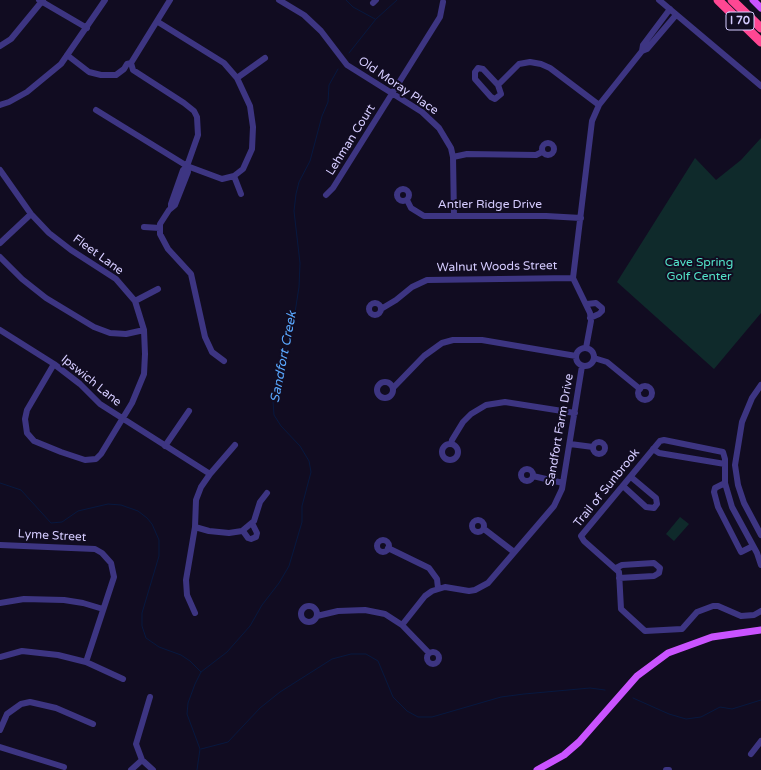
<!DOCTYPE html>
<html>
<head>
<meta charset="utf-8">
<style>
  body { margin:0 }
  canvas { display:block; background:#110c21 }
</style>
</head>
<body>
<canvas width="761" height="770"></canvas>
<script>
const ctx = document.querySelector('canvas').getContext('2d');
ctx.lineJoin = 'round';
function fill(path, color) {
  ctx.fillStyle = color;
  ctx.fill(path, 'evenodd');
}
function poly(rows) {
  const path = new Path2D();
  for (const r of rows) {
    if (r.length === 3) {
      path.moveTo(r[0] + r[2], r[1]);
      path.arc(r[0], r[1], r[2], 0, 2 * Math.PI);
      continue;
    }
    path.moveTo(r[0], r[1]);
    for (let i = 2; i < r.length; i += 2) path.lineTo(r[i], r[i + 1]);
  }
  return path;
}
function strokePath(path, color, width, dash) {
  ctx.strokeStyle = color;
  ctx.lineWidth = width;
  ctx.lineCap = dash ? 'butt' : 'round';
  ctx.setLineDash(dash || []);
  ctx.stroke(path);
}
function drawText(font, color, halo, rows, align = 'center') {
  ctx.font = font + ' "Varela Round",sans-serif';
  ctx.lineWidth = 4;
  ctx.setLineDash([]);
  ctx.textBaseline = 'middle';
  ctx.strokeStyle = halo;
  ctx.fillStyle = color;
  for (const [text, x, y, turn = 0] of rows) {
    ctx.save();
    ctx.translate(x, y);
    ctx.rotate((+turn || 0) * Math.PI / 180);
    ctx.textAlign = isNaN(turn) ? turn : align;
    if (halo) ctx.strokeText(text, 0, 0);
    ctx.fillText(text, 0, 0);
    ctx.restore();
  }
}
fill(poly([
  [761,138,761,313,714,369,617,282,695,158,716,180,741,160],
  [680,517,689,524,674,541,666,534]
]), '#0f2a2b');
strokePath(poly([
  [346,0,353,7,375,19],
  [349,53,376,19,397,0],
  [0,483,21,490,51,523,62,522,78,511,108,504,121,505,138,511,147,518,152,524,159,540,159,556,142,613,142,626,146,638,159,647,181,655,190,661,201,672],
  [633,698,669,714,686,719,701,717,720,707,732,709,761,700],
  [201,749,228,742,260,708,280,692,332,659,351,654,366,654,378,661,393,697,407,711,418,717,432,717,501,697,524,694,590,688,605,690],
  [197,770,200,749,187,714,188,703,195,684,201,672,227,652,250,626,262,605,279,583,289,566,302,522,302,506,311,472,309,461,300,446,281,426,274,415,273,401,275,387,294,319,299,287,300,263,294,211,296,194,299,182,310,161,322,116,328,102,329,85,338,69]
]), '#07183f', 1);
strokePath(poly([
  [39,0,87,28],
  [279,0,304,15,321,31,347,65,422,112,439,128,451,148,453,157,454,216],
  [659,0,761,86],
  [373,3,376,0],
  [0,46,11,39,43,0],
  [642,51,643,45,670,9],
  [67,55,89,72,101,75,116,75,124,69,127,64,131,63,170,0],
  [131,63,133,70,184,103,194,111,197,117,198,135,187,166,183,170,171,204,171,208],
  [237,78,265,58],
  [498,85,483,69,478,68,475,72,475,79,491,97,495,99,501,94,498,85,519,64,530,62,541,64,550,68,599,105],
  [0,105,9,102,27,92,61,64,105,0],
  [96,110,187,166,222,179,234,176,243,169,252,149,253,127,250,106,237,78,224,63,158,22],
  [548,149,6],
  [453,157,467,154,536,155,542,152],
  [187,166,188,172,175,205,169,210,160,224,160,234,168,249,191,274,205,337,212,352,224,361],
  [0,170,31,214,49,233,71,250,116,279,135,301,144,330,145,354,144,374,132,403,101,454,96,459,85,460,61,452,34,441,27,433,25,419,27,410,54,364],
  [234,176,241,194],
  [403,195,6],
  [326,195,333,188,440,17,443,2],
  [407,200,411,208,424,216,546,216,581,218],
  [144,227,160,228],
  [0,243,31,214],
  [0,257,22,279,46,298,94,327,110,333,126,334,144,330],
  [135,301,158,289],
  [375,309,6],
  [587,304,596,303,602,308,602,311,599,314,590,318],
  [381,309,396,300,412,287,427,280,573,278],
  [0,330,54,364,80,384,100,404,210,474],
  [585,357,9],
  [586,348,591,321,590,313,573,278,592,121,599,105,642,51,647,49,676,15],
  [594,358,607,362,640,389],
  [385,390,8],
  [761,385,752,398,742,422,735,465,738,485,744,503,761,535],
  [645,393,7],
  [393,388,424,356,442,343,453,340,482,340,576,356],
  [599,448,6],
  [451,444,452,440,463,422,471,414,486,405,505,402,575,413],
  [570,444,593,447],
  [450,452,8],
  [165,446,189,411],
  [653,449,659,453,725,464],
  [527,475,6],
  [533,476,563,483],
  [725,483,715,488,714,492,718,507,741,552,753,546],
  [623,486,646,507,654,508,657,504,656,498,631,477],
  [478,526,6],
  [195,527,209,531,229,533,242,531,254,521,260,502,267,493],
  [484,529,514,552],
  [243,531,248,538,251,539,256,537,257,533,252,523],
  [383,546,6],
  [0,545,95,549,102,553,111,563,114,577,86,662],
  [388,548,429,568,437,579,438,588],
  [761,565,757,553,732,507,725,483,725,459,723,452,664,440,660,441,581,536,584,541,619,572,621,609,645,631,682,629,697,612,713,606,718,606,741,616,754,615,761,611],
  [616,568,622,565,654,563,660,568,659,573,654,576,619,578],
  [0,603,24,599,64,600,83,603,103,609],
  [309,614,8],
  [195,613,187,595,186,580,195,527,196,500,201,487,210,474,235,445],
  [317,616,338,611,365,610,385,614,402,625,429,653],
  [402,625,425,596,432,591,445,587,469,591,475,590,488,583,554,506,562,489,582,366],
  [433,658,6],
  [0,657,22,651,58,655,86,662,123,679],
  [150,697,136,744,142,760,153,770],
  [0,730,7,714,21,704,30,702,56,708,93,724],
  [0,747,64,767],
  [751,754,761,741],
  [131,770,142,760],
  [666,770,669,770]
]), '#3d3582', 6);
strokePath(poly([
  [753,0,761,8],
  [537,770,564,755,579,742,637,676,668,653,712,637,761,630]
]), '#ca53ff', 7);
strokePath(poly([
  [718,0,761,42],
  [732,0,761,28]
]), '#ff4793', 9);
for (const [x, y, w] of [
  [740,21,28]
]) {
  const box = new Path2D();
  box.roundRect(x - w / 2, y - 9, w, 18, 3);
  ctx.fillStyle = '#110c21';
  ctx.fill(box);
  strokePath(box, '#d5ccff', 1);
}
drawText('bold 11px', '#d5ccff', null, [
  ["I 70",740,21]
]);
drawText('12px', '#d5ccff', '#110c21', [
  ["Old Moray Place",398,86,34],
  ["Lehman Court",351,140,-58],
  ["Antler Ridge Drive",490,205],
  ["Fleet Lane",98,255,36],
  ["Walnut Woods Street",497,267,-1],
  ["Ipswich Lane",91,381,39],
  ["Sandfort Farm Drive",560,430,-80],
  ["Trail of Sunbrook",607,488,-51],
  ["Lyme Street",52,536,3]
]);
drawText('12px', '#53e4c9', '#110c21', [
  ["Cave Spring",699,263],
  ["Golf Center",699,277]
]);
drawText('italic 13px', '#5aa8ff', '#110c21', [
  ["Sandfort Creek",284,357,-79]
]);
</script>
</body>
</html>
